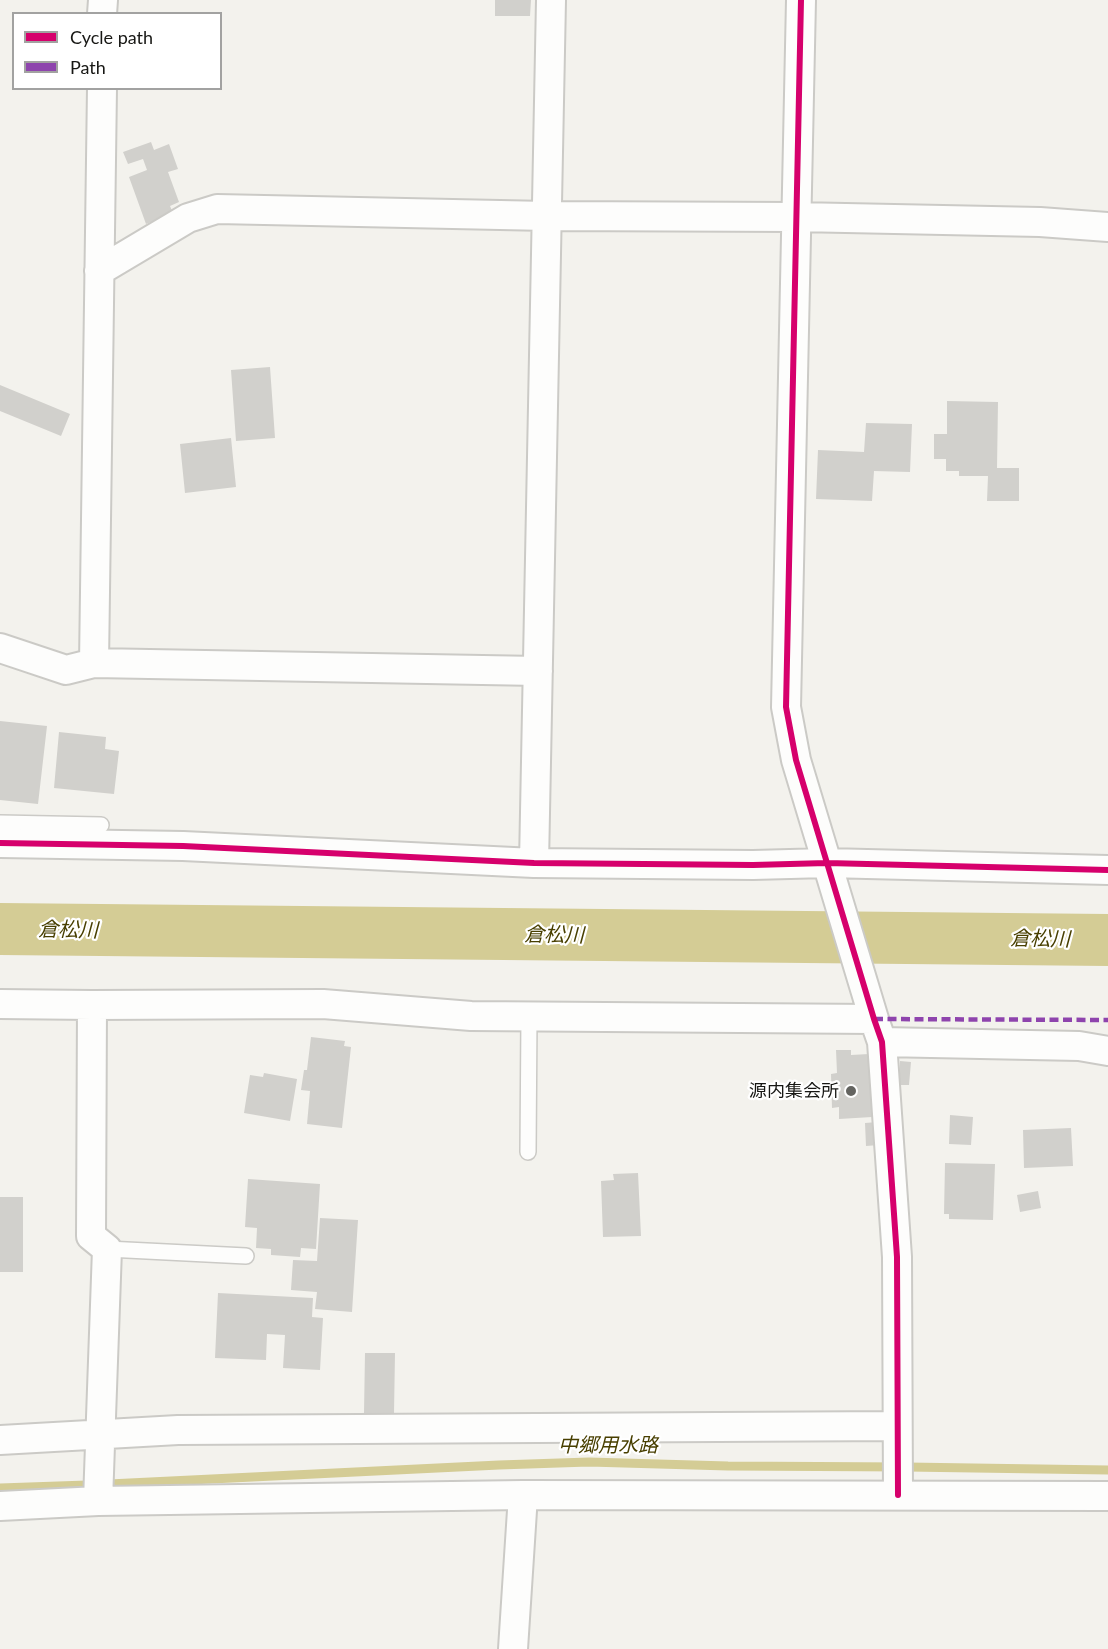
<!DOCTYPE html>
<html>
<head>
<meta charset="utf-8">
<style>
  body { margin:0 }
  #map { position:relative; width:1108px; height:1649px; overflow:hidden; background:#f3f2ed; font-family:Lato,sans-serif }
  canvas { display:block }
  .legend { position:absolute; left:12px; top:12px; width:210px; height:78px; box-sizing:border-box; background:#fff; border:2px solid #a2a2a1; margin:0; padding:8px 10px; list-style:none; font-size:18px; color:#171714 }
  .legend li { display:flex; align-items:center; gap:12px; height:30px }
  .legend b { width:30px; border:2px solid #a2a2a1 }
</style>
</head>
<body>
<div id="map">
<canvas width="1108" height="1649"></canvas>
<ul class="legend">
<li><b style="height:8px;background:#d6006c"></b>Cycle path</li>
<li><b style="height:8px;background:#8e44ad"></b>Path</li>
</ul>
</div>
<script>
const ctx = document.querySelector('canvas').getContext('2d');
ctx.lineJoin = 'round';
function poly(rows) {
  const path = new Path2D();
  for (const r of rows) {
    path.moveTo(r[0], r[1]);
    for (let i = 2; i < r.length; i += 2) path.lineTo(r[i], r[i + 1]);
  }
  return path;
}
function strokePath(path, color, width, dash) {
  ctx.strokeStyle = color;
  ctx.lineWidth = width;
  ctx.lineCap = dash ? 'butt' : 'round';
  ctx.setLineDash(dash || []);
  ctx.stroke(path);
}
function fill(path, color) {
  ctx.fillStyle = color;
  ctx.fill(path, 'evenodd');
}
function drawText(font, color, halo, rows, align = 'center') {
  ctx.font = font + ' Lato,"Noto Sans JP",sans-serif';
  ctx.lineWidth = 4.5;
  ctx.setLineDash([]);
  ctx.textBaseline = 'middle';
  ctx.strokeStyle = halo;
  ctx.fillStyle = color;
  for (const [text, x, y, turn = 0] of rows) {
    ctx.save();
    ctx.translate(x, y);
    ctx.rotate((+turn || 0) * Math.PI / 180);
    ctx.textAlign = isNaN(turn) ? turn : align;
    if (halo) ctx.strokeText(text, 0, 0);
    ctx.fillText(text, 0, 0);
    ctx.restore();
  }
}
strokePath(poly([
  [109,1484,499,1465,589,1462,728,1466,907,1467,1108,1470],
  [0,1488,87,1485]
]), '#d4cc95', 9);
strokePath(poly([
  [0,929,1108,940]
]), '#d4cc95', 52);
fill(poly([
  [495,0,531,0,530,16,495,16],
  [151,142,154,150,169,144,178,169,168,172,179,202,170,206,173,213,146,224,129,177,147,170,143,159,128,164,123,152],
  [270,367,275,438,236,441,231,370],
  [0,385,70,414,61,436,0,411],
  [947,401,998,402,997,468,1019,468,1019,501,987,501,988,476,959,476,959,471,946,471,946,459,934,459,934,434,947,434],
  [866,423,912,424,910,472,874,471,872,501,816,499,818,450,864,452],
  [231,438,236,487,185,493,180,444],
  [0,721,47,726,38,804,0,800],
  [59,732,106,737,105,749,119,751,114,794,54,788],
  [311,1037,345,1041,344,1046,351,1047,342,1128,307,1124,310,1091,301,1090,304,1070,307,1070],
  [836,1050,851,1050,851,1055,869,1054,872,1117,839,1119,839,1107,832,1108,831,1074,837,1073],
  [900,1061,911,1062,909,1085,899,1085],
  [264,1073,297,1079,290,1121,244,1113,250,1075,263,1077],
  [950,1115,973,1117,971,1145,949,1144],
  [878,1122,879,1145,866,1146,865,1123],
  [1071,1128,1073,1166,1024,1168,1023,1130],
  [945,1163,995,1164,993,1220,949,1219,949,1214,944,1214],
  [638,1173,641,1236,603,1237,601,1181,614,1180,613,1174],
  [248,1179,320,1184,316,1249,301,1248,300,1257,271,1255,271,1249,256,1248,257,1228,245,1227],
  [1038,1191,1041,1208,1020,1212,1017,1195],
  [0,1197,23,1197,23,1272,0,1272],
  [320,1218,358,1220,352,1312,315,1309,317,1292,291,1290,293,1260,317,1261],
  [218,1293,313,1298,312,1317,323,1318,320,1370,283,1368,285,1335,267,1334,266,1360,215,1358],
  [365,1353,395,1353,394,1413,364,1413]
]), '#d1d0cc');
const lane = poly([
  [0,823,101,825],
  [528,1152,529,1017],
  [107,1249,246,1256]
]);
const street = poly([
  [801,0,786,707,796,760,874,1019,882,1042,897,1257,898,1495],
  [102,14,103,0],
  [99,271,188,218,217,209,547,216,797,217,1040,222,1108,227],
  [0,648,66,670,94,663,102,88],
  [94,663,538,671],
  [0,843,183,846,534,863,753,865,827,863,1108,870],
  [534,863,551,0],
  [0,1004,92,1005,323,1004,471,1016,874,1019],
  [92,1005,91,1236,107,1249,98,1501],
  [882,1042,1079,1046,1108,1051],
  [0,1440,178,1430,897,1426],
  [0,1506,98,1501,523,1495,1108,1496],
  [513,1649,523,1495]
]);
strokePath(lane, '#cbcac6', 18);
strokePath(street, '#cbcac6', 32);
strokePath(lane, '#fdfdfc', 15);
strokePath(street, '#fdfdfc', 28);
strokePath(poly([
  [874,1019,1108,1020]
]), '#8e44ad', 4.5, [9, 4.5]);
strokePath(poly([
  [801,0,786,707,796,760,874,1019,882,1042,897,1257,898,1495],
  [0,843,183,846,534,863,753,865,827,863,1108,870]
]), '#d6006c', 6);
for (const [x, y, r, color] of [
  [851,1091,6,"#646460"]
]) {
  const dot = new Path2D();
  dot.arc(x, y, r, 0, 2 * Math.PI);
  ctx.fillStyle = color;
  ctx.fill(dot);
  strokePath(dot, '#fff', 2);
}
drawText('18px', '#171714', '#fff', [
  ["源内集会所",839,1091]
], 'right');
drawText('italic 20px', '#483f00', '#fff', [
  ["倉松川",68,930,1],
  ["倉松川",554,935,1],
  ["倉松川",1040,939,1],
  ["中郷用水路",608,1446]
]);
</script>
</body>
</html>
